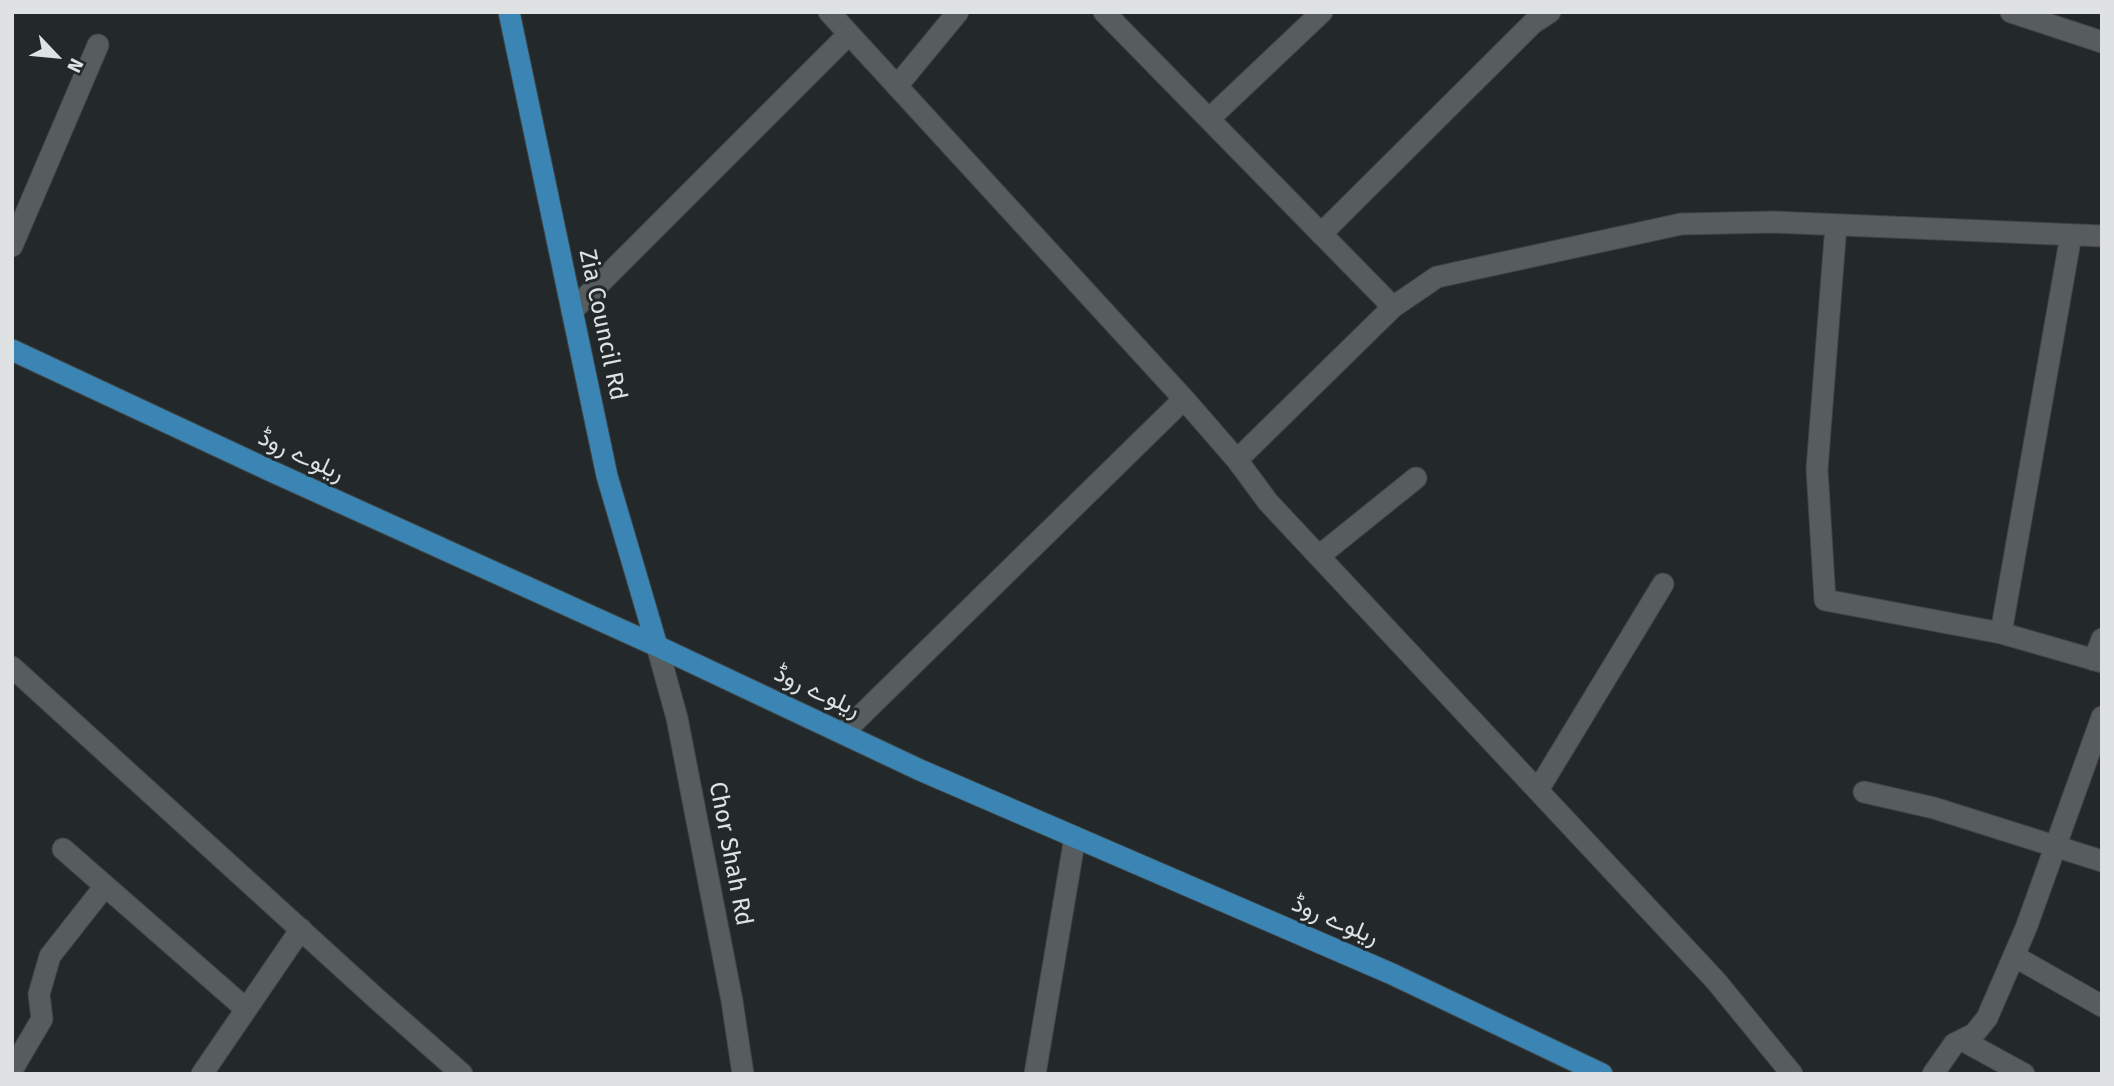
<!DOCTYPE html>
<html>
<head>
<meta charset="utf-8">
<style>
  body { margin:0 }
  #map { position:relative; width:2114px; height:1086px; overflow:hidden; background:#23292a; font-family:"Fira Sans",sans-serif }
  canvas { display:block }
  .frame { position:absolute; inset:0; border:14px solid #dfe2e3; pointer-events:none }
  .north { position:absolute; left:21px; top:21px; width:70px; height:70px; -webkit-text-stroke:5px #23292a; paint-order:stroke; rotate:116deg; font-size:19px; font-weight:700; line-height:28px; text-align:center; color:#dfe2e3 }
  .north::after { content:''; display:block; margin:auto; width:24px; height:32px; background:#dfe2e3; clip-path:polygon(50% 0,100% 100%,50% 72%,0 100%) }
</style>
</head>
<body>
<div id="map">
<canvas width="2114" height="1086"></canvas>
<div class="frame"></div>
<div class="north">N</div>
</div>
<script>
const ctx = document.querySelector('canvas').getContext('2d');
ctx.lineJoin = 'round';
function poly(rows) {
  const path = new Path2D();
  for (const r of rows) {
    path.moveTo(r[0], r[1]);
    for (let i = 2; i < r.length; i += 2) path.lineTo(r[i], r[i + 1]);
  }
  return path;
}
function strokePath(path, color, width, dash) {
  ctx.strokeStyle = color;
  ctx.lineWidth = width;
  ctx.lineCap = dash ? 'butt' : 'round';
  ctx.setLineDash(dash || []);
  ctx.stroke(path);
}
function drawText(font, color, halo, rows, align = 'center') {
  ctx.font = font + ' "Fira Sans",Vazirmatn,sans-serif';
  ctx.lineWidth = 6;
  ctx.setLineDash([]);
  ctx.textBaseline = 'middle';
  ctx.strokeStyle = halo;
  ctx.fillStyle = color;
  for (const [text, x, y, turn = 0] of rows) {
    ctx.save();
    ctx.translate(x, y);
    ctx.rotate((+turn || 0) * Math.PI / 180);
    ctx.textAlign = isNaN(turn) ? turn : align;
    if (halo) ctx.strokeText(text, 0, 0);
    ctx.fillText(text, 0, 0);
    ctx.restore();
  }
}
const minor = poly([
  [829,12,1184,399,1237,460,1268,502,1716,981,1792,1074],
  [1104,12,1393,307],
  [2011,12,2102,42],
  [897,86,958,12],
  [1209,119,1322,12],
  [1836,225,1817,469,1825,600,2001,633,2102,662],
  [1321,234,1533,23,1550,12],
  [12,246,98,45],
  [572,311,849,34],
  [1237,460,1393,307,1437,277,1681,224,1773,222,2102,236],
  [1319,556,1416,478],
  [2001,633,2071,235],
  [657,646,677,718,732,1001,743,1074],
  [2094,660,2102,639],
  [12,667,378,1000,462,1074],
  [843,733,1184,399],
  [1538,790,1663,584],
  [1864,792,1934,808,2102,861],
  [63,849,246,1009],
  [2014,956,2102,1006],
  [1962,1040,2024,1074],
  [12,1070,42,1019,39,994,50,956,105,886],
  [202,1074,301,929],
  [1035,1074,1075,837],
  [1933,1074,1954,1044,1974,1034,1987,1018,2026,928,2102,717]
]);
const major = poly([
  [509,12,607,476,657,646],
  [12,350,271,471,657,646,920,770,1392,974,1602,1074]
]);
strokePath(minor, '#3f4445', 23);
strokePath(major, '#3f4445', 23);
strokePath(minor, '#575d5e', 21);
strokePath(major, '#3a85b4', 21);
drawText('24px', '#dfe2e3', '#23292a', [
  ["Zia Council Rd",602,325,78],
  ["ریلوے روڈ",301,456,25],
  ["ریلوے روڈ",817,692,25],
  ["Chor Shah Rd",730,854,79],
  ["ریلوے روڈ",1335,921,23]
]);
</script>
</body>
</html>
